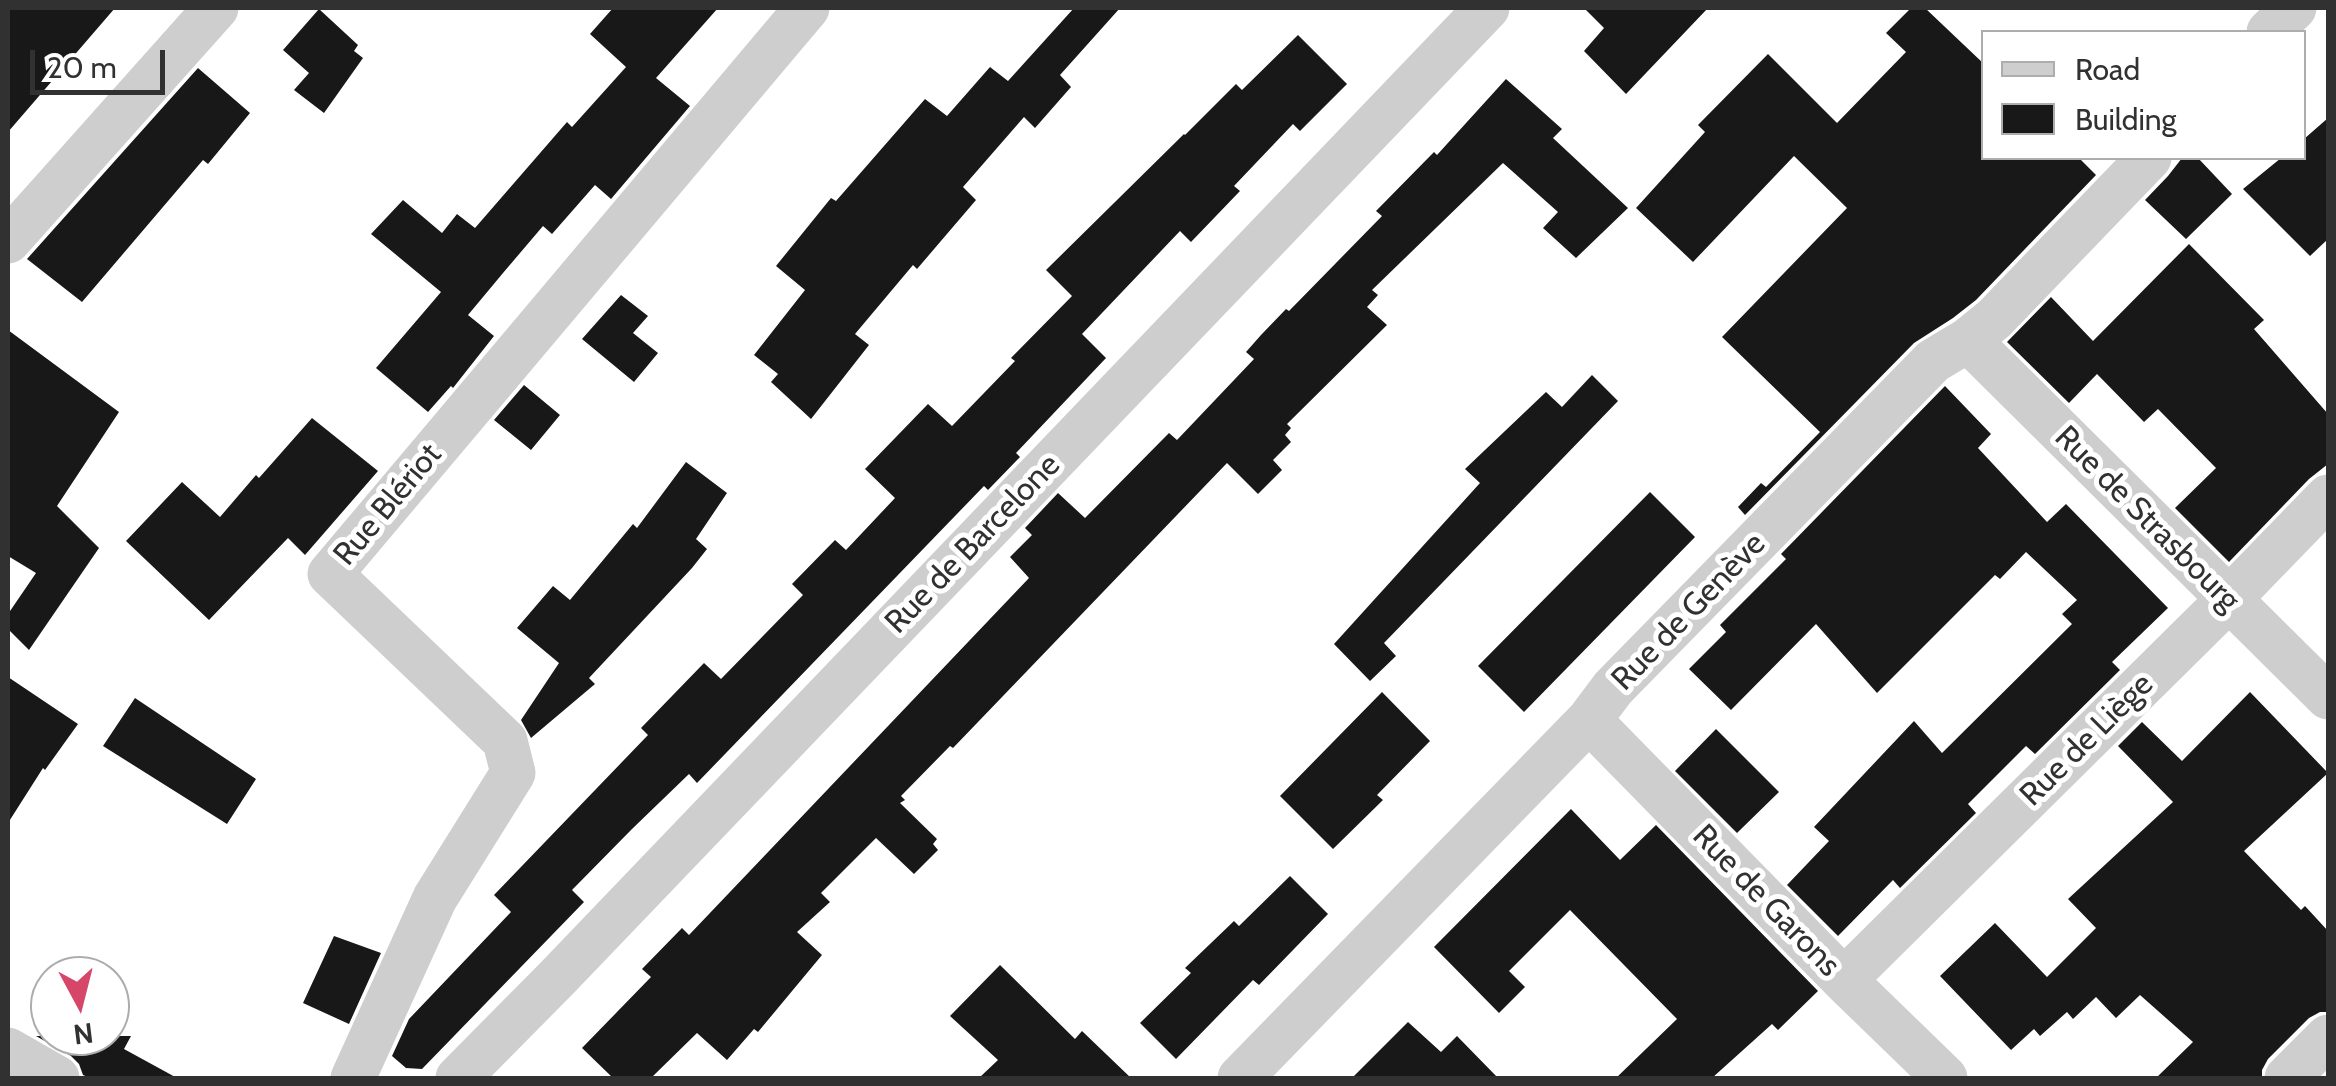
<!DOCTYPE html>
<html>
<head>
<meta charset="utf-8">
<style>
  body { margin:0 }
  #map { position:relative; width:2336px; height:1086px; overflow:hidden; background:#fff; font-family:Cabin,sans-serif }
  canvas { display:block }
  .frame { position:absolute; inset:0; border:10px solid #313131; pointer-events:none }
  .legend { position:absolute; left:1981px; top:30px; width:325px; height:130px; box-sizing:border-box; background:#fff; border:2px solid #adadad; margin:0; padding:12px 18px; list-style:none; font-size:30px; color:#313131 }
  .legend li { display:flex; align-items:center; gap:20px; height:50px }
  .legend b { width:50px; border:2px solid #adadad }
  .north { position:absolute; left:30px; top:956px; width:100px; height:100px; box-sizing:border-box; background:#fff; border:2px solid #adadad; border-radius:50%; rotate:173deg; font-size:28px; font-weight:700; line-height:40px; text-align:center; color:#313131 }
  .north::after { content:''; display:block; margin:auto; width:35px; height:45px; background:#d64669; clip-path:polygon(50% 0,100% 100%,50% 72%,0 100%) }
  .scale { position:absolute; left:30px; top:50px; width:135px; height:45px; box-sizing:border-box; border:5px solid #313131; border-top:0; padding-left:12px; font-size:30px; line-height:35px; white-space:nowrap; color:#313131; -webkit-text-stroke:8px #fff; paint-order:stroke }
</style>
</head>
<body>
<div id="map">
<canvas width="2336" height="1086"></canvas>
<div class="frame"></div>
<ul class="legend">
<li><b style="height:12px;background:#cecece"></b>Road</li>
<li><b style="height:28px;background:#181818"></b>Building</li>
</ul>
<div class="north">N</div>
<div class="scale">20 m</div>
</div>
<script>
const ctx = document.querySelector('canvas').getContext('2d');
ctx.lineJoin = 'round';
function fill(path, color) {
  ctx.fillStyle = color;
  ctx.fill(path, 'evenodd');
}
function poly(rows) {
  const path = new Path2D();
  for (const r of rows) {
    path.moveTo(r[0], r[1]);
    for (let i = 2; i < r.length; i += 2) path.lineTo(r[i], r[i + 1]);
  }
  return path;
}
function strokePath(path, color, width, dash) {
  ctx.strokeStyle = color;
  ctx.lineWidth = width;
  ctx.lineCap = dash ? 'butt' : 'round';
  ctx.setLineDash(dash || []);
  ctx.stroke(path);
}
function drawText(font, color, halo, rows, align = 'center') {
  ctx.font = font + ' Cabin,sans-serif';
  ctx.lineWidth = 10;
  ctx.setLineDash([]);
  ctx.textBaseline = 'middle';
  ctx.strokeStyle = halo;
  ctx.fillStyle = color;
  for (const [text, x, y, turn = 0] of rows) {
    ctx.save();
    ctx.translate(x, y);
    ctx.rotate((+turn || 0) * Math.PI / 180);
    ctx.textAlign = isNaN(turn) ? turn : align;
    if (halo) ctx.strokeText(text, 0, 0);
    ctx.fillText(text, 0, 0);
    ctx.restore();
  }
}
fill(poly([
  [8,8,115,8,8,132],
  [613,8,718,8,656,78,690,106,611,199,595,185,552,234,543,226,503,273,468,315,494,336,453,388,451,386,428,412,376,368,441,292,371,234,403,200,442,233,457,214,475,228,567,122,572,127,626,67,590,34],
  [1074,8,1120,8,1060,75,1071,87,1035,128,1024,117,963,187,976,200,917,269,913,265,855,334,869,345,811,419,771,382,778,374,754,355,805,290,776,266,831,198,836,201,925,99,947,116,990,67,1008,81],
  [1584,8,1708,8,1626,94,1584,51,1604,28],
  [1911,8,1925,8,1984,64,1984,158,2079,158,2096,175,1976,300,1953,318,1914,343,1745,515,1738,507,1761,483,1766,487,1820,432,1722,337,1847,208,1794,156,1693,262,1636,208,1705,132,1698,125,1768,54,1837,123,1906,52,1886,33],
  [319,9,358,45,354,51,363,58,324,113,294,90,309,73,283,50],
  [1298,35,1347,84,1300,131,1293,124,1234,186,1240,191,1191,242,1180,231,1082,334,1106,358,1016,453,1020,457,988,490,984,486,697,783,689,774,632,829,572,890,584,902,422,1069,406,1068,392,1056,409,1019,511,912,494,895,648,735,641,728,704,663,721,679,803,595,792,584,835,540,846,550,895,498,865,469,928,404,952,426,1015,361,1011,358,1072,296,1046,270,1184,134,1185,135,1236,84,1242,90],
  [198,68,250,113,208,164,203,160,82,302,27,259],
  [1506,79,1562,129,1553,138,1628,208,1576,258,1543,228,1558,212,1503,163,1372,290,1378,295,1367,307,1387,325,1287,424,1291,428,1285,435,1291,442,1273,460,1282,470,1258,494,1227,463,953,748,950,746,901,796,905,800,900,803,937,839,933,844,938,850,914,874,876,838,821,893,830,902,797,932,822,955,758,1032,754,1029,727,1060,697,1033,651,1078,613,1078,582,1048,651,977,642,969,682,928,689,935,1029,578,1010,557,1032,535,1025,528,1058,493,1085,518,1169,433,1177,440,1254,359,1246,352,1261,335,1286,309,1289,311,1382,216,1376,211,1434,152,1437,155],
  [2328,118,2328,239,2310,256,2243,189,2281,158,2304,158,2304,139],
  [2182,158,2198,158,2232,194,2186,239,2145,200,2168,176],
  [2189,244,2264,320,2254,329,2328,414,2328,464,2309,479,2229,562,2175,508,2216,468,2158,409,2144,422,2097,374,2069,403,2007,342,2051,297,2093,341],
  [621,295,648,316,633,333,658,353,634,382,582,339],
  [8,330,119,412,57,506,99,548,29,650,8,629,8,614,36,573,8,556],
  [1592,375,1618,401,1384,643,1396,656,1370,681,1334,644,1480,483,1465,469,1546,392,1562,407],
  [524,385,560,415,531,450,494,420],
  [1945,386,1991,434,1978,448,2047,522,2066,504,2168,608,2112,662,2120,670,2035,754,2026,746,1968,804,1976,813,1900,888,1893,880,1838,936,1787,885,1829,841,1814,827,1914,721,1942,753,2072,624,2062,614,2077,600,2026,552,2000,579,1995,575,1877,693,1816,624,1731,710,1689,669,1726,632,1720,625,1786,559,1781,554],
  [312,418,378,471,305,555,288,538,209,620,126,541,182,482,220,517,256,475,259,478],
  [686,462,727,493,696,539,707,549,692,568,589,678,595,684,531,738,521,720,559,663,517,628,553,586,570,600,633,524,637,528],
  [1650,492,1695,537,1524,712,1478,666],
  [8,677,78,724,45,770,43,768,8,823],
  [1382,692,1430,741,1377,795,1383,800,1333,849,1280,796],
  [2250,692,2328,773,2244,851,2301,910,2305,906,2328,931,2328,1012,2320,1012,2309,1018,2268,1059,2262,1070,2262,1078,2156,1078,2193,1042,2140,995,2116,1018,2096,997,2073,1019,2067,1012,2040,1036,2034,1029,2011,1050,1940,976,1995,923,2047,977,2096,928,2068,899,2173,802,2118,746,2142,722,2182,761],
  [135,698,256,779,227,824,103,746],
  [1716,729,1779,792,1737,833,1675,771],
  [1571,809,1620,860,1656,825,1818,991,1778,1030,1772,1024,1712,1078,1616,1078,1677,1019,1570,910,1509,971,1525,987,1499,1013,1434,947],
  [1290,876,1328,914,1259,985,1253,980,1176,1059,1140,1023,1191,973,1185,968,1234,921,1239,926],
  [334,936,381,953,349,1024,303,1003],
  [1000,965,1075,1039,1082,1031,1131,1078,979,1078,998,1060,950,1016],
  [1408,1022,1441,1052,1457,1036,1498,1078,1352,1078],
  [36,1036,131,1036,124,1049,177,1078,90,1078,83,1075,79,1064,71,1056]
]), '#181818');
strokePath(poly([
  [2269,32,2294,8],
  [8,241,216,8],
  [1968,340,2328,697],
  [1589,720,1844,980,1945,1078],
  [1844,980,2228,600,2328,497],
  [8,1050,57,1078],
  [353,1078,435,898,513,773,505,741,330,574,807,8],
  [458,1078,558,977,1487,8],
  [1240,1078,1589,720,1613,688,1933,361,1968,340,1994,319,2149,158],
  [2287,1078,2328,1037]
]), '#cecece', 45);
drawText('32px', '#313131', '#fff', [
  ["Rue Blériot",388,505,-50],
  ["Rue de Strasbourg",2147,519,45],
  ["Rue de Barcelone",973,544,-46],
  ["Rue de Genève",1689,612,-46],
  ["Rue de Liège",2087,740,-45],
  ["Rue de Garons",1766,901,46]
]);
</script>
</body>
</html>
